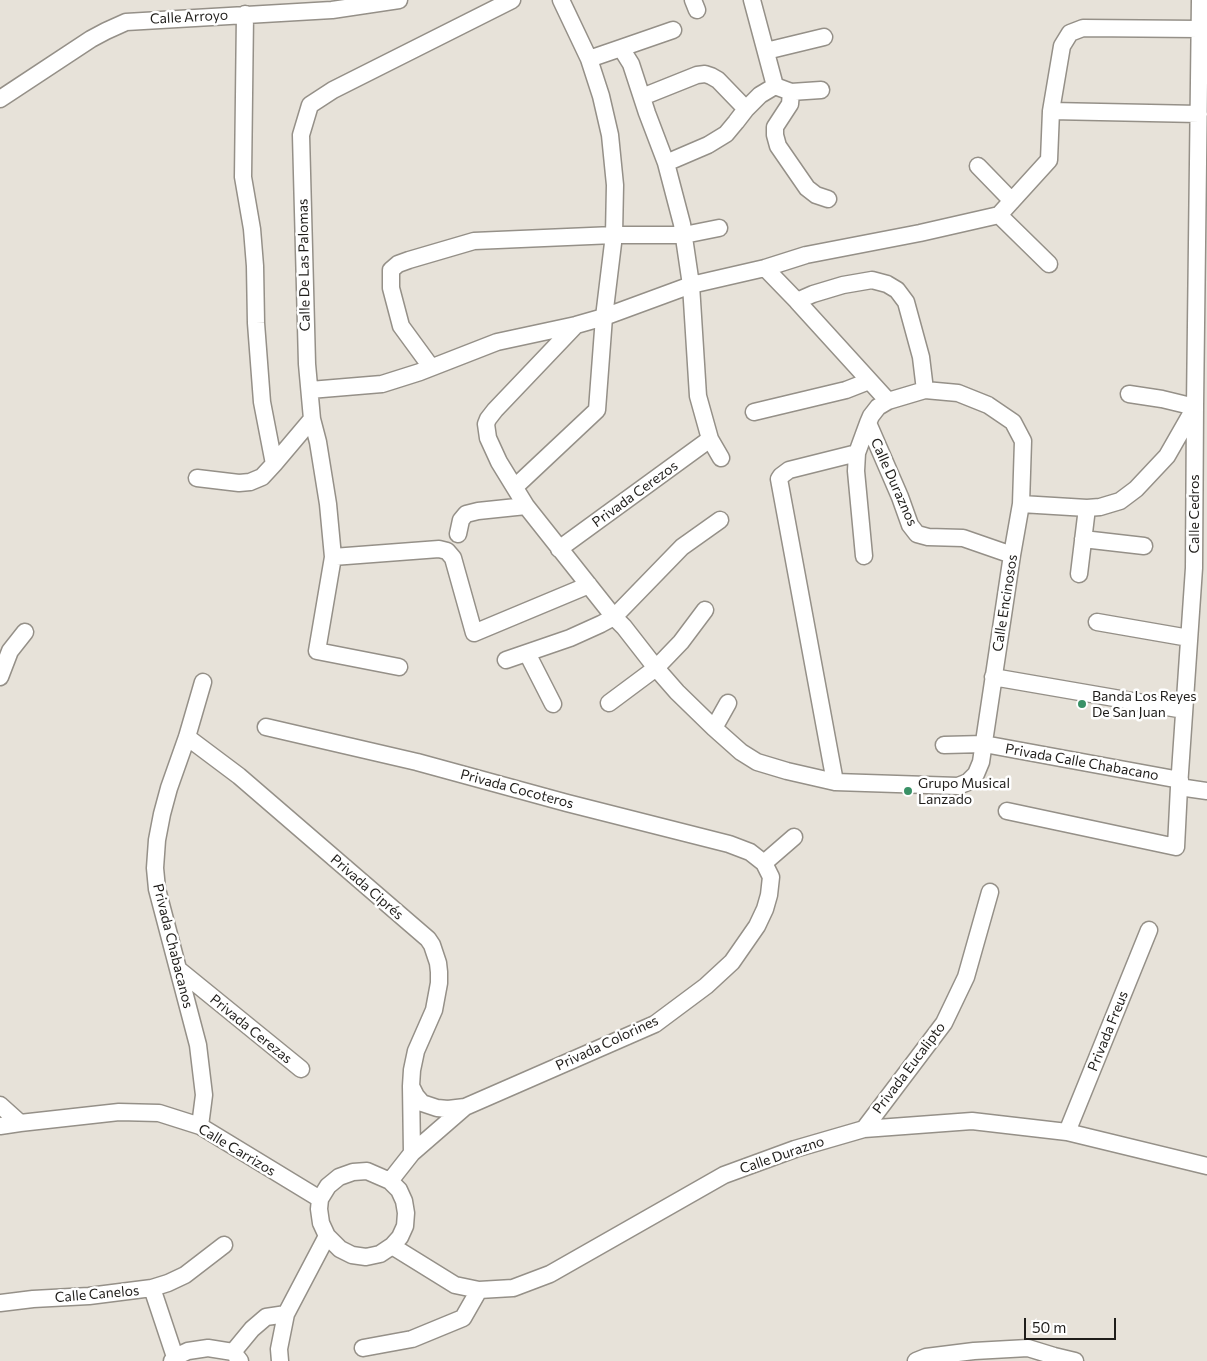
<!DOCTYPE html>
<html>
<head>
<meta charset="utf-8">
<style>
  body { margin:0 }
  #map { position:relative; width:1207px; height:1361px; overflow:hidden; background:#e7e2d9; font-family:Commissioner,sans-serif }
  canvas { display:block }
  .scale { position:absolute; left:1024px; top:1318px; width:92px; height:22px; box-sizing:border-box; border:2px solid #1f1d1a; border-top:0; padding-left:6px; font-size:15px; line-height:18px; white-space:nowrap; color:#1f1d1a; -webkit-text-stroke:4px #fff; paint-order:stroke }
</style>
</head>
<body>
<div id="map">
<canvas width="1207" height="1361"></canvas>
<div class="scale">50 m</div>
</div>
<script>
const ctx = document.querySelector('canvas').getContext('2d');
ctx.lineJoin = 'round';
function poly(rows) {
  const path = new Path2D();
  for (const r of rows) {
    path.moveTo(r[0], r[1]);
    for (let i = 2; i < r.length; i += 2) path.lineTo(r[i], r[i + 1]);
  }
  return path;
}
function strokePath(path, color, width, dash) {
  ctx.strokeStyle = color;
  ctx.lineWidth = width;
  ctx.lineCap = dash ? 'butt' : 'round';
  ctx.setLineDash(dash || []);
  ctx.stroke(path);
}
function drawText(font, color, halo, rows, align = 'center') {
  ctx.font = font + ' Commissioner,sans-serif';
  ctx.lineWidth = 5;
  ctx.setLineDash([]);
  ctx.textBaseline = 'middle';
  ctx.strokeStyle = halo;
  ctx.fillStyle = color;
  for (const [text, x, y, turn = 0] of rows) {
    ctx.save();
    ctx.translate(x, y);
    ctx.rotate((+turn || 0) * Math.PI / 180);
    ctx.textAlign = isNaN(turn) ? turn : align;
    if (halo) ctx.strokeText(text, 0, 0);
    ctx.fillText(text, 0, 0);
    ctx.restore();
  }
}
const minor = poly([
  [693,0,697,10],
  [752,0,775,86],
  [245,14,243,177,252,229,255,266,256,323,262,402,274,464,312,419],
  [621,48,673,30],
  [766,51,824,37],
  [589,59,621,48,631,64,647,113,666,163,682,224,691,285,698,396,710,439,721,458],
  [791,92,790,104,775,127,775,135,778,146,807,188,816,195,828,199],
  [642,97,697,75,705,74,711,76,718,80,746,109],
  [0,99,91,39,106,31,126,22,332,10,399,0],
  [1051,111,1199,114],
  [666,163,708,145,726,134,736,122,746,109,760,95,775,86,791,92,821,90],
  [978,166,1012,201],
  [999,215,1049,160,1051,111,1062,46,1070,33,1083,28,1199,29],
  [999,215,1049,264],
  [765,268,797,301,888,401],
  [797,301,813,294,843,285,872,280,887,284,897,290,906,302,921,357,925,390],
  [576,325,495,410,488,419,486,424,488,438,499,462,526,506,614,617,624,627,656,668,677,692,714,728,741,752,757,762,787,771,835,782,958,786,968,782,976,774,981,762,1012,555,1021,504,1023,441,1013,422,988,405,958,393,925,390,888,401,878,407,871,416,868,423,857,453,856,471,864,556],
  [431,367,401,326,391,288,391,270,398,264,409,260,474,241,614,235,684,235,719,228],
  [310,390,382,384,420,372,497,342,576,325,604,317,691,285,765,268,806,255,920,233,999,215],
  [754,412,846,390,869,381],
  [868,423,900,497,910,525,917,534,928,537,963,538,1012,555],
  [197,478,239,483,250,482,262,477,274,464],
  [515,487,597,410,604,317,614,235,615,185,610,135,601,96,589,59,561,0],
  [1021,504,1087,508,1100,507,1120,501,1136,489,1167,456,1195,407,1162,399,1129,394],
  [458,534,461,520,466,514,478,511,526,506],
  [1083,539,1144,546],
  [559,549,710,439],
  [333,557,439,549,447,551,453,558,474,633,589,585],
  [1079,574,1087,508],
  [1097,622,1189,638],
  [527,653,553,704],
  [506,660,570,638,601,624,614,617,682,547,720,520],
  [399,667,317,651,333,557,328,504,318,442,312,419,307,364,301,135,310,105,333,90,512,0],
  [0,677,10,651,25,632],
  [993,677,1184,710],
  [609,703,656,668,681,642,705,610],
  [266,727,417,762,567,803,729,844,750,852,764,863,771,877,769,895,765,909,757,926,732,962,706,986,655,1024,465,1107,412,1153,390,1181],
  [714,728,728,703],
  [187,737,239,776,428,939,432,945,438,963,439,972,439,983,434,1010,416,1051,412,1070,411,1086,412,1153],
  [944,745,984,744,1180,780],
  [835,782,779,479,781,476,789,470,857,453],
  [1179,787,1207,791],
  [1007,811,1176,847,1179,787,1194,568,1195,407,1200,0],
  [764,863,794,837],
  [178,969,301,1069],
  [411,1086,416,1096,422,1103,437,1108,448,1109,465,1107],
  [0,1105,20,1123],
  [0,1126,20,1123,119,1112,159,1113,200,1126,320,1199],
  [200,1126,204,1095,198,1045,157,889,155,868,157,840,162,814,169,788,187,737,203,682],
  [864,1129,944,1023,966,977,990,892],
  [1067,1132,1149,930],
  [367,1171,390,1181,399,1190,404,1201,406,1213,405,1226,400,1237,392,1246,380,1254,366,1257,352,1255,340,1249,327,1236,321,1223,319,1209,320,1199,328,1186,339,1177,353,1172,367,1171],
  [392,1246,455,1285,479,1290,513,1288,550,1274,724,1175,795,1149,864,1129,972,1121,1067,1132,1207,1166],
  [152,1288,175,1357],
  [0,1303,33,1299,89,1296,152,1288,168,1283,185,1275,224,1245],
  [363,1348,412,1339,463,1318,479,1290],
  [233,1352,252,1329,266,1317,286,1314],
  [172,1361,175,1357,188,1351,208,1348,233,1352,240,1361],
  [280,1361,279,1349,286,1314,327,1236],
  [916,1361,926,1357,974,1351,1028,1348,1054,1356,1075,1361]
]);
strokePath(minor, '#959088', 19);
strokePath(minor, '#fff', 16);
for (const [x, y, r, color] of [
  [1082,704,5,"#399166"],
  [908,791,5,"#399166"]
]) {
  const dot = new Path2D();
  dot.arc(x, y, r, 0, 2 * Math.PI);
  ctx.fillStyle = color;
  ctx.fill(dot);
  strokePath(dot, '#fff', 2);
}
drawText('14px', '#1f1d1a', '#fff', [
  ["Calle Arroyo",189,17,-3],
  ["Calle De Las Palomas",304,265,-91],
  ["Calle Duraznos",894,482,66],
  ["Privada Cerezos",635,494,-36],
  ["Calle Cedros",1194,514,-90],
  ["Calle Encinosos",1005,603,-81],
  ["Privada Calle Chabacano",1082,762,10],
  ["Privada Cocoteros",517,789,15],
  ["Privada Ciprés",367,887,41],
  ["Privada Chabacanos",173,946,76],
  ["Privada Cerezas",251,1029,39],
  ["Privada Freus",1108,1031,-68],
  ["Privada Colorines",607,1043,-25],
  ["Privada Eucalipto",909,1068,-53],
  ["Calle Carrizos",237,1150,31],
  ["Calle Durazno",782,1155,-19],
  ["Calle Canelos",97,1294,-5]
]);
drawText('14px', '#1f1d1a', '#fff', [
  ["Banda Los Reyes",1092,696],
  ["De San Juan",1092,712],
  ["Grupo Musical",918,783],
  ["Lanzado",918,799]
], 'left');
</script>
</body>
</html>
